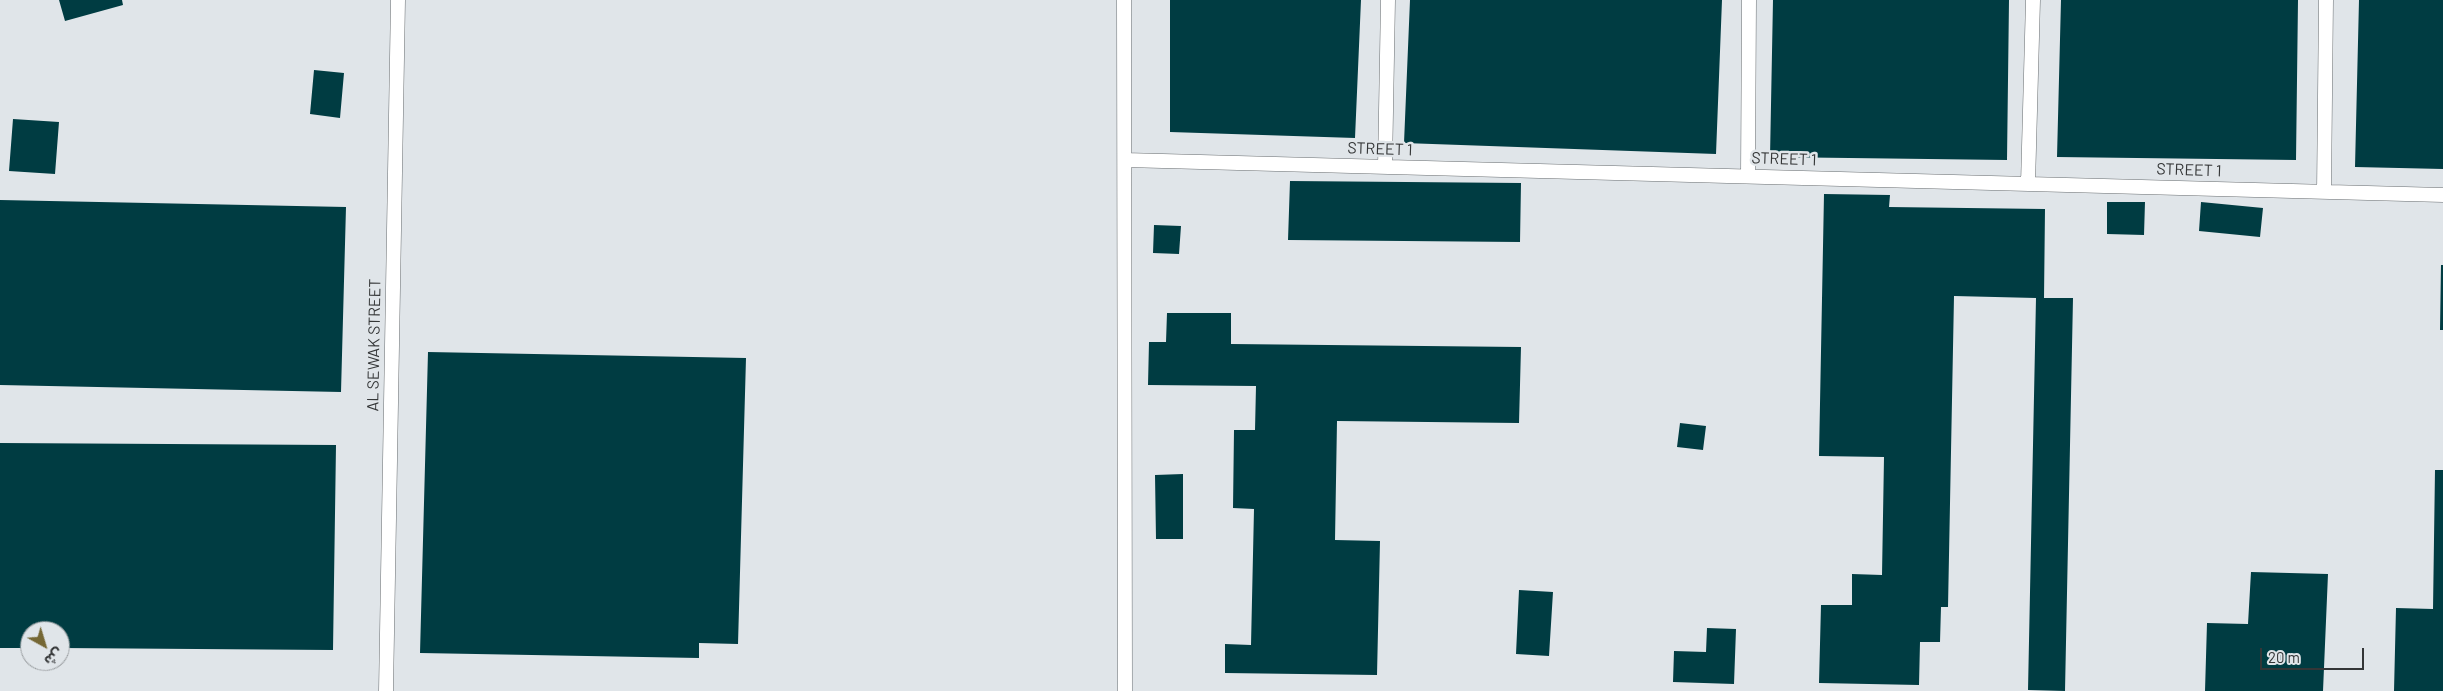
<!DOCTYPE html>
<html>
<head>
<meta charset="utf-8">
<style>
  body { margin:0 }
  #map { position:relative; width:2443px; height:691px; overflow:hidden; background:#e0e5e9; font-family:Barlow,"Noto Sans Arabic",sans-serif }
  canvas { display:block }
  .north { position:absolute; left:20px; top:621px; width:50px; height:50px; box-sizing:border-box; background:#e0e5e9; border:1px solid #9b9fa2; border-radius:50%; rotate:141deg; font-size:14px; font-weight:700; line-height:20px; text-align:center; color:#343637 }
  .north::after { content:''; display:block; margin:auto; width:18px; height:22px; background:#756734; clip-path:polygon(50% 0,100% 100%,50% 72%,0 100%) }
  .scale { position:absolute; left:2260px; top:648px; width:104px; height:22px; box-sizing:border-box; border:2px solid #343637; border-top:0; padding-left:6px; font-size:15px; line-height:18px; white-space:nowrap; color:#343637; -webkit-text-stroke:4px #e0e5e9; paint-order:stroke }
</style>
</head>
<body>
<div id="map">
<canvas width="2443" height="691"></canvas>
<div class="north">ش</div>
<div class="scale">20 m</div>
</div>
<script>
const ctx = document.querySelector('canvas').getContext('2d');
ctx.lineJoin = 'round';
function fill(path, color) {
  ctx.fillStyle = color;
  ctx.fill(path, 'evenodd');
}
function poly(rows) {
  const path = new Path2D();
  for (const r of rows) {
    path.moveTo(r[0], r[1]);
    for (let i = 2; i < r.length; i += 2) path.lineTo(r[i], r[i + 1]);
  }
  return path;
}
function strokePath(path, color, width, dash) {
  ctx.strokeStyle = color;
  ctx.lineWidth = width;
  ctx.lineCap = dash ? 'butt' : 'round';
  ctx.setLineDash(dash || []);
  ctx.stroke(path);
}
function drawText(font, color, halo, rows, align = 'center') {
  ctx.font = font + ' Barlow,sans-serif';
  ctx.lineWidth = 5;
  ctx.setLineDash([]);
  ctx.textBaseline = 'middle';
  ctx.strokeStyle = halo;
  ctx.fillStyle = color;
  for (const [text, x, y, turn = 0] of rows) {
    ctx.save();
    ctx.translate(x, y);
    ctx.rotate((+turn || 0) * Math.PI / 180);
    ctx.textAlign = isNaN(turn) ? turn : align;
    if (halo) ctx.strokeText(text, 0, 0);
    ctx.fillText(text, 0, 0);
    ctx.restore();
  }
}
fill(poly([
  [59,0,122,0,123,5,65,21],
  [1170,0,1361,0,1355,138,1170,132],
  [1410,0,1722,0,1716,154,1404,143],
  [1773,0,2009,0,2007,160,1770,157],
  [2061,0,2298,0,2296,160,2057,157],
  [2359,0,2443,0,2443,169,2355,167],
  [314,70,344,73,340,118,310,114],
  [13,119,59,122,55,174,9,171],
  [1290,181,1521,183,1520,242,1288,240],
  [1824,194,1890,195,1889,207,2045,209,2044,298,2073,298,2065,691,2028,690,2036,298,1954,296,1948,607,1941,607,1940,642,1920,642,1919,685,1819,683,1821,605,1852,605,1852,574,1882,575,1884,457,1819,456],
  [0,200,346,207,341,392,0,385],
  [2107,202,2145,202,2144,235,2107,234],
  [2201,202,2263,208,2260,237,2199,231],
  [1154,225,1181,226,1179,254,1153,253],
  [2441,265,2443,265,2443,330,2440,330],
  [1167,313,1231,313,1231,344,1521,347,1519,423,1337,421,1335,540,1380,541,1377,675,1225,673,1225,644,1251,645,1254,509,1233,508,1234,430,1255,430,1256,386,1148,385,1149,342,1166,342],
  [428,352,746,358,738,644,699,643,699,658,420,653],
  [1680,423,1706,426,1703,450,1677,447],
  [0,443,336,445,333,650,60,648,60,631,30,631,30,648,0,648],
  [2435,470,2443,470,2443,691,2394,691,2396,608,2433,609],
  [1183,474,1183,539,1156,539,1155,475],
  [2251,572,2328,574,2323,691,2205,691,2207,623,2248,624],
  [1519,590,1553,592,1549,656,1516,654],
  [1707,628,1736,629,1734,684,1673,682,1674,651,1706,652]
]), '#003c42');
const service = poly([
  [1124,0,1125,691],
  [1125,160,2443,195],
  [1385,167,1388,0],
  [1748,176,1749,0],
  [2028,184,2033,0],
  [2324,192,2326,0],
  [386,691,398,0]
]);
strokePath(service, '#696e71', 15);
strokePath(service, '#fff', 14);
drawText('16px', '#343637', '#e0e5e9', [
  ["STREET 1",1380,149,2],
  ["STREET 1",1784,159,2],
  ["STREET 1",2189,170,2],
  ["AL SEWAK STREET",374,345,-89]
]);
</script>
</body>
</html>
